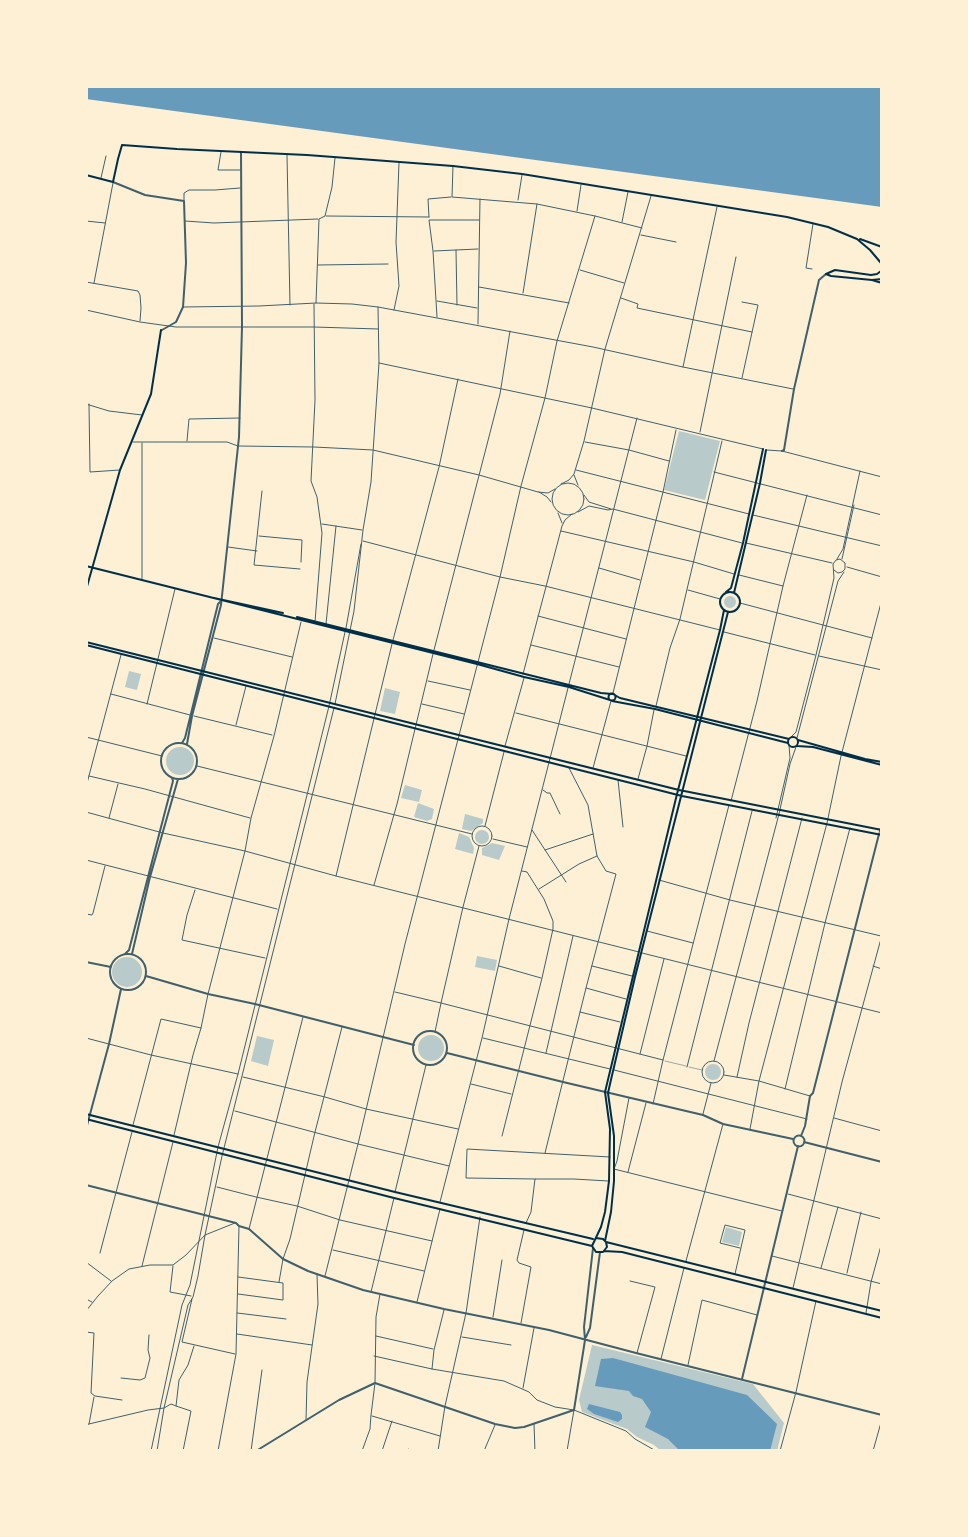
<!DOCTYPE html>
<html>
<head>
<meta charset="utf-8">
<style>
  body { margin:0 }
  #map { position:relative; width:968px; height:1537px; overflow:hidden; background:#fdf0d5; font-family:Poppins,sans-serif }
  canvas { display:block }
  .frame { position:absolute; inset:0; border:88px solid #fdf0d5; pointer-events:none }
</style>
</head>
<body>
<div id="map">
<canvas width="968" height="1537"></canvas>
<div class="frame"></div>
</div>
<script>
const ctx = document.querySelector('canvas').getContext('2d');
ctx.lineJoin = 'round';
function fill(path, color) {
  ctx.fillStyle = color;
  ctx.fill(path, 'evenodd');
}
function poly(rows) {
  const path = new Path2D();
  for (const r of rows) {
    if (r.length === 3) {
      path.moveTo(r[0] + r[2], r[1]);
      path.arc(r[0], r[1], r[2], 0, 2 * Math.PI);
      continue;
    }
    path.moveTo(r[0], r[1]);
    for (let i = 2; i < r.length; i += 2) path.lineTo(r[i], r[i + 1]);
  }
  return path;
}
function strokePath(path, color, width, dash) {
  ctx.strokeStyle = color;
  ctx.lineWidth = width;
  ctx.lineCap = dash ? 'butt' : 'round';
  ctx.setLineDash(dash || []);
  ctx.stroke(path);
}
fill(poly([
  [679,431,720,441,705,500,664,490],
  [730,602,6],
  [129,671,141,674,137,690,125,687],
  [385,688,400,692,395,714,380,711],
  [180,761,14],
  [405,785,422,790,419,802,401,798],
  [418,803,434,809,432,819,427,821,414,817],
  [465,814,483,819,483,823,471,831,462,829],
  [482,837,7],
  [459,833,469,837,474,848,473,854,455,849],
  [492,843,505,846,499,860,482,855,482,848],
  [477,956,497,960,495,971,475,967],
  [127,972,15],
  [431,1048,13],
  [257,1036,274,1040,268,1066,251,1061],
  [713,1072,8],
  [726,1227,742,1232,739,1246,722,1242],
  [592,1345,753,1384,784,1423,777,1451,661,1451,654,1445,637,1437,627,1429,582,1412,579,1400]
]), '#b9caca');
fill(poly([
  [86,86,882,86,882,207,86,99],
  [613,1358,747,1395,777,1424,770,1451,680,1451,668,1439,645,1427,651,1412,642,1399,633,1396,629,1391,595,1386,601,1359],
  [589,1404,620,1412,622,1415,622,1419,618,1422,594,1414,587,1409]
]), '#669bbc');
strokePath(poly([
  [665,1061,686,1066],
  [689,1067,702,1070]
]), '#3f606c', 0.5);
strokePath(poly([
  [221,152,218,170,240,170],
  [287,155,290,305],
  [453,166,452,197,537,204,595,216,642,228],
  [101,178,106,156],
  [184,200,184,193,189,190,215,190,240,188],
  [518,200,522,175],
  [577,211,581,185],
  [326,216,429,217],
  [429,217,428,199,451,197],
  [86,221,105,223],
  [185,221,214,223,318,219],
  [622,222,628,192],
  [641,235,676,242],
  [456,250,457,305],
  [434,251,478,249],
  [318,265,388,264],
  [812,269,806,268,813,224],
  [580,270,624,283],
  [86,282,138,291,140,295,141,308,140,321],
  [94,283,113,183],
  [479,287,569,303],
  [523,293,537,204],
  [621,298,638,304,637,308,752,332],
  [437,301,477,308],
  [742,302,758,305,742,378],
  [316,303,319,219,325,216,332,187,335,158],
  [314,304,315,400,311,481,317,497,322,533,315,622],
  [183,307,259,306,316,303,352,304,378,307,593,347,683,367,793,389],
  [86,310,140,322,176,327,314,327,378,329],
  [394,310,399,286,396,242,399,163],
  [437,317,433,251,429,220,479,220],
  [478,324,480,199],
  [379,363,592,408,763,449],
  [683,367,717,207],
  [86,404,109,411,142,415],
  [89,404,90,472,120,470],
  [700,432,736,257],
  [187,441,189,419,240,418],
  [133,442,227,442,238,446,314,447,373,450,479,475,538,492,548,493,555,489],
  [585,442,629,450,669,461],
  [767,450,782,451,882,477],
  [576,470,749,514],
  [714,472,882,515],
  [574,475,578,485],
  [568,499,16],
  [561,484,569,480,574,474,584,441,605,349,651,196],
  [262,491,254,565,300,569],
  [539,492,547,497,551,502],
  [584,495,589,502,611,509],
  [578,512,589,506,608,510,613,509,742,543],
  [558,513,562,523],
  [753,515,882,546],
  [322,524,362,530],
  [561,531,694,562,734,574],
  [259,536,302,540,301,562],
  [363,541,500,577,545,586,720,630],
  [746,543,832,563],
  [228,547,257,551],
  [837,559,843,549,860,471],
  [842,559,854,505],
  [847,567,882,577],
  [599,568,640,580],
  [739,575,783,586],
  [142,579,142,443],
  [688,590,720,599],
  [740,603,872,638],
  [538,616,626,639],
  [326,624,336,526],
  [346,628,361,544],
  [724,632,815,655],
  [214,638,292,657],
  [393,640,439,467,458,379],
  [531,645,619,667],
  [434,650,500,394,510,331],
  [819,656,882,670],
  [523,674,562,526,565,520,572,514],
  [428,681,470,690],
  [569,684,637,418],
  [613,693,663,492,676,430],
  [111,694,190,715],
  [147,704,175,589],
  [335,704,354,611,363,530,371,482,379,363,378,307],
  [422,704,464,714],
  [656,706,670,648,680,619,722,441],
  [516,713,686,756],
  [194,716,272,735],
  [236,725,246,686],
  [86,737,162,756],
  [790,738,796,732,816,655,834,578,833,564,836,560,840,559,845,563,845,569,842,572,838,573,834,570],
  [797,738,838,581,844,572],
  [505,746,524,678],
  [197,766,472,834],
  [569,768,588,805,597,856,606,871,616,874,586,988],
  [593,768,611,701],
  [89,776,145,789,250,818],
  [638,779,647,746,654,710],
  [618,780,623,827],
  [86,787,121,655],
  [543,790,547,793,550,793,560,814],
  [731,801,757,701,783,586,807,495],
  [86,812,163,833,245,851,336,876,639,952],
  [109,818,118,784],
  [776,818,790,758,789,745],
  [482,836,10],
  [485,826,504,752],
  [532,830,566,882],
  [879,833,882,822],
  [493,839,527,847],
  [479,846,463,907,441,1003,663,1060],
  [545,850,593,834],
  [86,860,277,909],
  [336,876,392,644],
  [659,880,730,900,881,936],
  [374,885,397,804,433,654],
  [539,889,579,864,597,856],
  [195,890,187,915,182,940,265,958],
  [86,914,92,915,93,913,105,866],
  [647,931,693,943],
  [642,953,882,1013],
  [499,966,541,978],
  [592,966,632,976],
  [873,966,882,969],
  [395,992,441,1003,435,1032],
  [580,1012,620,1022],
  [86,1038,151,1055,238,1074],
  [483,1038,610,1069],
  [546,1053,573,936],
  [640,1054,664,959],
  [713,1072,11],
  [714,1061,779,814,790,764,796,747],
  [687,1067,752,811],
  [614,1070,807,1119],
  [724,1075,759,1081,810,1096],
  [243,1077,325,1097,366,1109,458,1129],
  [737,1077,749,1023,802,818],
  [471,1084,511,1094],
  [785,1089,825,923,850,828],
  [629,1098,617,1161,614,1169,782,1211],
  [653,1104,663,1060,729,805],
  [235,1111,358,1144,449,1166],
  [703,1114,711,1083],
  [834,1118,882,1131],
  [133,1125,161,1019,201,1028],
  [750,1129,759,1081,827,823,841,756,882,599],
  [174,1135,193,1055,201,1028,208,994,245,851,251,818,274,736,301,622],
  [502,1136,542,978,553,929,553,921,544,899,527,872,522,871],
  [545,1153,586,988,626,999],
  [628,1172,646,1103],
  [535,1179,466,1178,467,1149,610,1157],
  [217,1187,256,1197,297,1206,340,1220,432,1241],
  [395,1192,426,1065],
  [788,1194,882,1219],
  [440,1202,482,1038,509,919,568,688],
  [526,1223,531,1212,535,1179,574,1179,608,1181],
  [249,1229,303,1017],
  [333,1250,424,1271],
  [100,1253,132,1132],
  [772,1256,882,1284],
  [686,1261,723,1124],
  [86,1262,111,1281],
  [142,1266,173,1142],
  [173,1266,170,1292,191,1296],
  [821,1268,838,1207],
  [847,1273,861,1212],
  [735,1274,745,1230,725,1225,720,1243,740,1248],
  [325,1276,358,1144,405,944,500,577,521,486,545,398,557,341,595,216],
  [630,1281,655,1287,637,1353],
  [279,1282,283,1259,290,1239,315,1132,342,1027],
  [793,1288,842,1082,882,935],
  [371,1292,394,1198],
  [238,1294,283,1300,283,1283,238,1277],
  [86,1299,92,1302],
  [192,1299,182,1342,235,1354],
  [417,1302,440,1209],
  [86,1311,98,1296,112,1281,129,1269,150,1265,173,1265,186,1255,205,1235,235,1223],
  [237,1313,286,1319],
  [866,1313,871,1282,882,1242],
  [493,1317,502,1260],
  [521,1323,531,1267,519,1263,517,1260,524,1230],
  [86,1332,94,1333,91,1393,95,1396,122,1400],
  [237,1334,312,1345],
  [376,1336,433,1349],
  [462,1337,511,1345],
  [374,1356,432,1369,504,1381,529,1392,537,1400,555,1407,574,1410,626,1431,635,1439,656,1451],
  [661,1359,684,1268],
  [688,1365,702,1300,757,1315],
  [432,1369,434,1350,444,1310],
  [121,1378,140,1380,145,1378,150,1358,148,1350,149,1335],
  [523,1388,534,1328],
  [372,1416,440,1436],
  [306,1420,307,1382,318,1304,317,1275],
  [89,1424,148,1410,164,1408,171,1404,176,1406],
  [534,1424,535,1451],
  [86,1425,89,1424,94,1397],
  [151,1451,182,1305,190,1285,218,1147,238,1074,329,706,345,632],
  [157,1451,164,1408,188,1305,193,1297,198,1276,205,1235,222,1156,334,708],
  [183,1451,191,1411,176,1406,179,1380,188,1365,194,1346],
  [218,1451,236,1354,239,1226],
  [251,1451,262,1370],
  [362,1451,370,1429,371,1415,375,1383,376,1317,380,1294],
  [382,1451,392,1421],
  [407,1451,408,1449,413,1451],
  [438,1451,445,1406,466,1313,480,1217],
  [484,1451,495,1425],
  [567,1451,574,1410],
  [780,1451,796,1392,816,1301],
  [873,1451,882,1419]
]), '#3f606c', 1);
strokePath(poly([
  [113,182,145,195,184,201,186,263,183,307,176,322,162,330],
  [782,451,784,450,794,389,819,280,826,274],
  [179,761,18],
  [182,743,185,738,218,604,220,602],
  [187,744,192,716,221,605,239,437,242,327,241,152],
  [128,972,18],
  [125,954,129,950,173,781,172,778],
  [132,954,150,877,178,779],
  [86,962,111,967],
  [146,976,208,994,255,1004,414,1045],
  [430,1048,17],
  [447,1053,563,1082,703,1115,723,1124,793,1139],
  [86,1129,109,1044,121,989],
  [799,1141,5.5],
  [801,1136,805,1126,810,1096,813,1093,879,834],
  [804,1142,882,1162],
  [86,1185,236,1223,239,1226,249,1229,283,1259,308,1271,363,1290,444,1309,549,1330,636,1353,882,1415],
  [586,1337,590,1328,600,1252],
  [742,1379,798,1146],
  [256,1451,339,1400,375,1383,495,1424,515,1428,524,1427,574,1410,585,1340,584,1327,593,1248]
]), '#3f606c', 2);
strokePath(poly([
  [826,274,835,270,871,275,877,274,881,271],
  [826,274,831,276,872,280,882,279],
  [86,566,477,664,524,677,569,687,610,700],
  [86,590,120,470,151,394,161,330],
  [730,602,10],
  [726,592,731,588,743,543,763,449],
  [734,593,760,483,766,450],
  [214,598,283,613],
  [297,617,601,693,612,694],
  [86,642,679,790,882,830],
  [86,645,682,796,882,835],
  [612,697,3.5],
  [613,694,620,698,789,739],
  [612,701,655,709,788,743],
  [793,742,5],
  [798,740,865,759,882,762],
  [797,746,813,747,882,765],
  [86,1114,395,1192,593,1239],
  [86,1119,394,1198,592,1246],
  [596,1238,603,1239,606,1242,607,1247,603,1252,596,1252,592,1246,601,1227,605,1212,609,1181,610,1129,605,1092,677,794,720,630,724,610],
  [605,1241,611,1212,614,1181,614,1136,608,1093,610,1084,635,977,728,612],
  [606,1242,882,1311],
  [604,1251,622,1252,882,1318]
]), '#003049', 2);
strokePath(poly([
  [86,175,113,182,118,159,122,145,177,149,307,155,453,166,522,174,787,217,828,227,857,239,870,250,881,263],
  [860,239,882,247],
  [872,280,882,283]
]), '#003049', 2);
</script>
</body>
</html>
